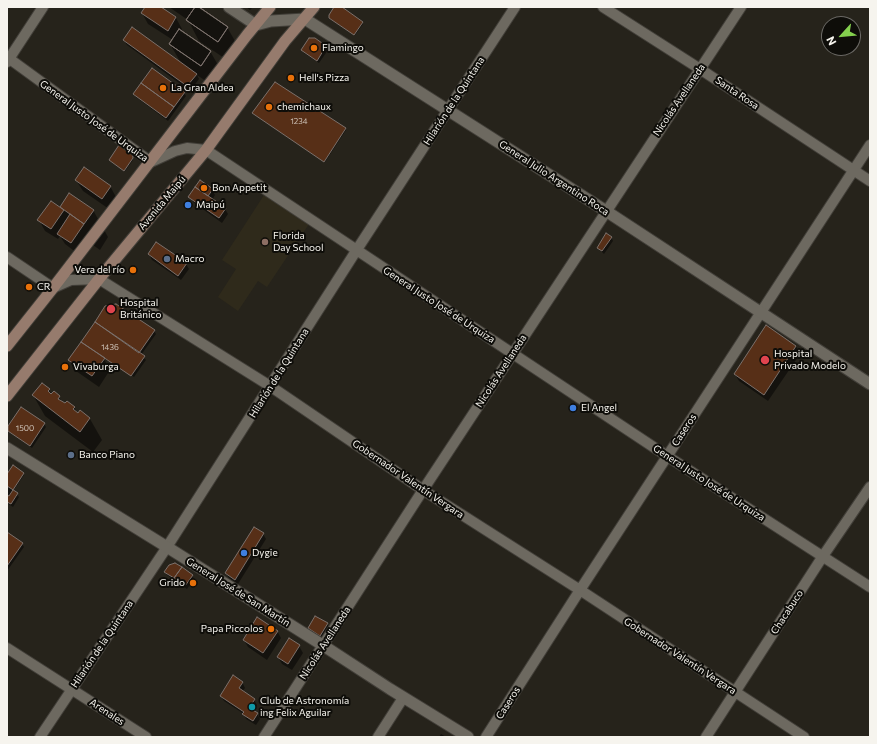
<!DOCTYPE html>
<html>
<head>
<meta charset="utf-8">
<style>
  body { margin:0 }
  #map { position:relative; width:877px; height:744px; overflow:hidden; background:#26231b; font-family:Commissioner,sans-serif }
  canvas { display:block }
  .frame { position:absolute; inset:0; border:8px solid #f6f4ee; pointer-events:none }
  .north { position:absolute; left:821px; top:16px; width:40px; height:40px; box-sizing:border-box; background:#0e0d09; border:1px solid #6b6965; border-radius:50%; rotate:243deg; font-size:11px; font-weight:700; line-height:16px; text-align:center; color:#f6f4ee }
  .north::after { content:''; display:block; margin:auto; width:14px; height:18px; background:#84d04e; clip-path:polygon(50% 0,100% 100%,50% 72%,0 100%) }
</style>
</head>
<body>
<div id="map">
<canvas width="877" height="744"></canvas>
<div class="frame"></div>
<div class="north">N</div>
</div>
<script>
const ctx = document.querySelector('canvas').getContext('2d');
ctx.lineJoin = 'round';
function fill(path, color) {
  ctx.fillStyle = color;
  ctx.fill(path, 'evenodd');
}
function poly(rows) {
  const path = new Path2D();
  for (const r of rows) {
    path.moveTo(r[0], r[1]);
    for (let i = 2; i < r.length; i += 2) path.lineTo(r[i], r[i + 1]);
  }
  return path;
}
function strokePath(path, color, width, dash) {
  ctx.strokeStyle = color;
  ctx.lineWidth = width;
  ctx.lineCap = dash ? 'butt' : 'round';
  ctx.setLineDash(dash || []);
  ctx.stroke(path);
}
function drawText(font, color, halo, rows, align = 'center') {
  ctx.font = font + ' Commissioner,sans-serif';
  ctx.lineWidth = 4;
  ctx.setLineDash([]);
  ctx.textBaseline = 'middle';
  ctx.strokeStyle = halo;
  ctx.fillStyle = color;
  for (const [text, x, y, turn = 0] of rows) {
    ctx.save();
    ctx.translate(x, y);
    ctx.rotate((+turn || 0) * Math.PI / 180);
    ctx.textAlign = isNaN(turn) ? turn : align;
    if (halo) ctx.strokeText(text, 0, 0);
    ctx.fillText(text, 0, 0);
    ctx.restore();
  }
}
fill(poly([
  [264,195,309,224,267,287,258,281,238,311,218,297,236,269,222,260]
]), '#2f2a1b');
fill(poly([
  [146,7,159,7,176,18,182,29,180,31,210,51,222,72,213,86,197,75,199,79,190,91,127,45,124,40,181,63,170,44,173,40,148,24,142,13],
  [169,7,197,7,227,27,239,48,230,62,199,41,188,20],
  [246,7,253,7,250,10],
  [335,7,340,7,362,22,363,24,355,35,331,19],
  [315,39,326,47,328,50,319,63,304,53,302,50],
  [184,93,186,96,168,121,136,97,134,94],
  [253,113,345,129,346,130,325,162],
  [132,152,133,160,125,171,111,161],
  [76,180,110,186,116,197,109,209,83,191],
  [212,190,215,195,212,200,225,209,228,214,222,223,193,202,190,197],
  [70,194,93,210,108,237,100,250,86,240,77,253,65,244,60,236,58,239,45,231,39,220,60,208],
  [611,237,613,241,604,254,598,248],
  [149,254,186,264,189,269,181,280,152,260],
  [154,331,156,334,141,355,146,360,134,377,104,356,104,359,110,370,99,387,76,371,69,360],
  [796,346,800,354,768,401,739,381,735,374],
  [49,389,52,395,59,397,63,404,74,407,78,414,80,412,90,419,102,440,93,452,45,416,33,395],
  [44,424,46,427,32,448,12,434,9,431],
  [23,474,24,475,13,491,19,497,13,507,7,503,7,476],
  [254,528,263,534,266,539,238,584,229,578,226,573],
  [7,534,22,544,24,547,7,571],
  [165,572,192,575,194,579,187,589,167,575],
  [327,624,331,631,325,642,313,636,309,628],
  [277,631,281,638,267,660,248,647,244,640],
  [299,646,303,653,292,670,282,664,278,657],
  [242,682,245,688,242,692,254,700,257,705,253,711,257,714,260,719,256,725,246,719,244,714,224,701,221,696],
  [441,734,446,737,439,737]
]), '#0007');
const building = poly([
  [145,7,161,7,176,17,168,31,141,13,145,7],
  [195,7,199,7,228,27,218,42,186,20,195,7],
  [195,7,199,7,228,27,218,42,186,20,195,7],
  [334,7,342,7,363,22,354,35,329,18,329,15,334,7],
  [132,27,197,74,187,86,123,40,132,27],
  [179,29,211,51,201,66,169,44,179,29],
  [179,29,211,51,201,66,169,44,179,29],
  [309,38,315,38,326,46,317,61,301,50,309,38],
  [152,68,185,92,174,107,141,83,152,68],
  [275,82,346,128,324,162,252,113,275,82],
  [141,83,174,107,166,118,133,94,141,83],
  [121,142,132,150,133,158,124,171,109,160,121,142],
  [84,167,111,186,102,199,75,180,84,167],
  [200,180,213,189,208,196,195,187,200,180],
  [195,187,226,208,219,218,188,197,195,187],
  [69,193,94,210,84,224,60,207,69,193],
  [51,201,64,210,51,229,37,220,51,201],
  [70,214,84,224,71,243,57,234,70,214],
  [606,233,612,237,602,251,597,248,606,233],
  [156,242,187,263,178,276,148,254,156,242],
  [116,304,155,330,139,353,95,322,105,306,116,304],
  [95,322,145,356,131,376,81,342,95,322],
  [766,325,796,346,764,395,734,374,766,325],
  [81,342,105,358,92,376,68,360,81,342],
  [42,383,50,389,48,391,51,394,54,391,60,396,58,399,65,403,67,401,75,407,73,409,78,413,80,410,90,418,80,432,32,395,42,383],
  [21,407,45,423,30,446,8,431,8,426,21,407],
  [13,465,24,473,9,496,7,495,7,474,13,465],
  [7,486,18,493,11,504,7,502,7,486],
  [254,527,264,533,235,580,225,573,254,527],
  [7,532,23,543,7,566,7,532],
  [175,563,182,567,174,578,164,572,169,565,175,563],
  [182,567,193,575,185,586,174,578,182,567],
  [315,616,328,623,320,636,308,628,315,616],
  [257,617,278,631,263,653,243,640,257,617],
  [289,638,300,645,288,664,277,657,289,638],
  [233,675,243,682,239,688,255,699,249,708,258,713,253,721,242,714,244,712,220,696,233,675]
]);
fill(building, '#572f17');
strokePath(building, '#7b706b', 1);
const minor = poly([
  [603,7,700,69,870,181],
  [7,57,151,162,175,151,187,148,206,150,667,456,870,587],
  [7,62,43,7],
  [7,257,53,288,71,280,99,279,270,386,423,490,580,590,804,737],
  [7,648,146,737],
  [40,737,167,547,356,251,515,7],
  [264,737,423,490,741,7],
  [378,737,403,698],
  [486,737,580,590,870,145],
  [706,737,823,556,870,487]
]);
const tertiary = poly([
  [229,7,256,25,271,21,305,19,606,211,870,384],
  [7,448,167,547,324,646,390,689,468,737]
]);
const secondary = poly([
  [7,346,53,288,247,35,270,7],
  [7,396,99,279,206,150,285,41,314,7]
]);
strokePath(minor, '#423f39', 12);
strokePath(tertiary, '#423f39', 13);
strokePath(secondary, '#423f39', 13);
strokePath(minor, '#6d6960', 10);
strokePath(tertiary, '#6d6960', 11);
strokePath(secondary, '#967b6d', 11);
for (const [x, y, r, color] of [
  [314,48,4,"#e8710a"],
  [291,78,4,"#e8710a"],
  [163,88,4,"#e8710a"],
  [269,107,4,"#e8710a"],
  [204,188,4,"#e8710a"],
  [188,205,4,"#3f7fe0"],
  [265,242,4,"#8d6e63"],
  [167,259,4,"#5c6f8a"],
  [133,270,4,"#e8710a"],
  [29,287,4,"#e8710a"],
  [111,309,5,"#e0444e"],
  [765,360,5,"#e0444e"],
  [65,367,4,"#e8710a"],
  [573,408,4,"#3f7fe0"],
  [71,455,4,"#5c6f8a"],
  [244,553,4,"#3f7fe0"],
  [193,583,4,"#e8710a"],
  [271,629,4,"#e8710a"],
  [252,707,4,"#0f9aa8"]
]) {
  const dot = new Path2D();
  dot.arc(x, y, r, 0, 2 * Math.PI);
  ctx.fillStyle = color;
  ctx.fill(dot);
  strokePath(dot, '#0e0d09', 1.5);
}
drawText('8px', '#cec3b8', null, [
  ["1234",299,121],
  ["1436",110,347],
  ["1500",25,428]
]);
drawText('10px', '#f6f4ee', '#0e0d09', [
  ["Flamingo",322,48],
  ["Hell's Pizza",299,78],
  ["La Gran Aldea",171,88],
  ["chemichaux",277,107],
  ["Bon Appetit",212,188],
  ["Maipú",196,205],
  ["Florida",273,236],
  ["Day School",273,248],
  ["Macro",175,259],
  ["Vera del río",125,270,"right"],
  ["CR",37,287],
  ["Hospital",120,303],
  ["Británico",120,315],
  ["Hospital",774,354],
  ["Privado Modelo",774,366],
  ["Vivaburga",73,367],
  ["El Angel",581,408],
  ["Banco Piano",79,455],
  ["Dygie",252,553],
  ["Grido",185,583,"right"],
  ["Papa Piccolos",263,629,"right"],
  ["Club de Astronomía",260,701],
  ["ing Felix Aguilar",260,713]
], 'left');
drawText('10px', '#f6f4ee', '#0e0d09', [
  ["Santa Rosa",737,93,34],
  ["Nicolás Avellaneda",679,100,-56],
  ["Hilarión de la Quintana",454,101,-57],
  ["General Justo José de Urquiza",94,121,36],
  ["General Julio Argentino Roca",554,178,33],
  ["Avenida Maipú",162,203,-50],
  ["General Justo José de Urquiza",439,305,33],
  ["Nicolás Avellaneda",501,371,-57],
  ["Hilarión de la Quintana",279,373,-58],
  ["Caseros",684,430,-57],
  ["Gobernador Valentín Vergara",408,479,34],
  ["General Justo José de Urquiza",709,483,33],
  ["General José de San Martín",238,592,32],
  ["Chacabuco",787,612,-57],
  ["Nicolás Avellaneda",325,643,-57],
  ["Hilarión de la Quintana",102,644,-56],
  ["Gobernador Valentín Vergara",680,656,33],
  ["Caseros",508,703,-58],
  ["Arenales",107,712,33]
]);
</script>
</body>
</html>
